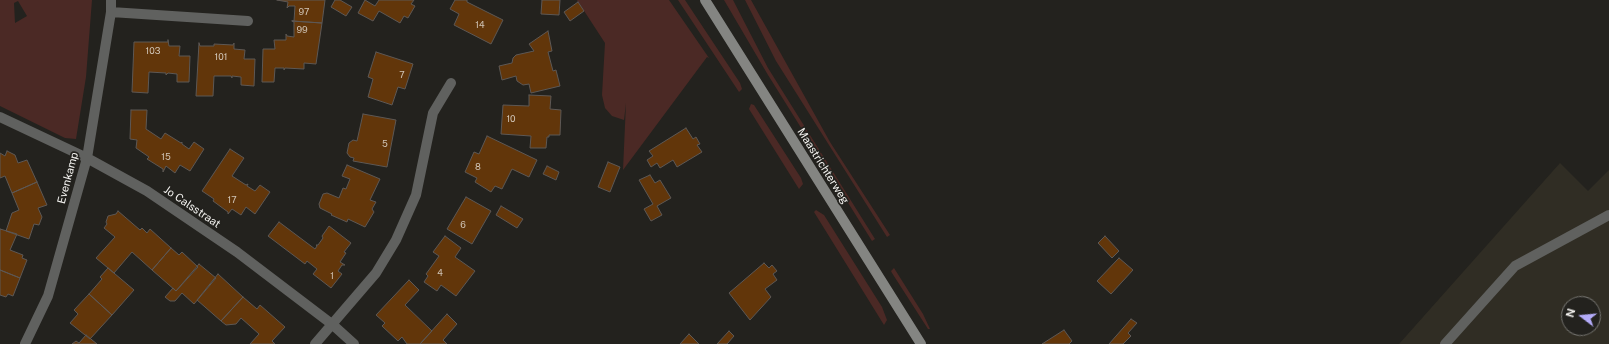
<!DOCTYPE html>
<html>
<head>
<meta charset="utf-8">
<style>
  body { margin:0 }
  #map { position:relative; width:1609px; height:344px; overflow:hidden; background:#23221e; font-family:"Public Sans",sans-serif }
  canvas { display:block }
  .north { position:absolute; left:1561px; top:296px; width:40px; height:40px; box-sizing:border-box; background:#23221e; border:1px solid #777672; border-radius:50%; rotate:286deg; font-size:11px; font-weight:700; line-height:16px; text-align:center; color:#f4f3f0 }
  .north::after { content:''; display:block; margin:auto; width:14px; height:18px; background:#b4acf9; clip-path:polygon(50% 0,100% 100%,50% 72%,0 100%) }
</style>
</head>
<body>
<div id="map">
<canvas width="1609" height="344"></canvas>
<div class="north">N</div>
</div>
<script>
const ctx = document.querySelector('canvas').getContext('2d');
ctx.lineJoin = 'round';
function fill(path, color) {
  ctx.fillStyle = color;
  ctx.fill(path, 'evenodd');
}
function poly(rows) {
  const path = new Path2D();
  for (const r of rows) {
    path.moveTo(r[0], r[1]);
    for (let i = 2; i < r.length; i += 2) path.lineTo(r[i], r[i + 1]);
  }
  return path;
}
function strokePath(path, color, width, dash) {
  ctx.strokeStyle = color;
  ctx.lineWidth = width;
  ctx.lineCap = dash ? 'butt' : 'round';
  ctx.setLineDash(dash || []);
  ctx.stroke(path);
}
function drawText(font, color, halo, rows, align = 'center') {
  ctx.font = font + ' "Public Sans",sans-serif';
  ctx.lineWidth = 3.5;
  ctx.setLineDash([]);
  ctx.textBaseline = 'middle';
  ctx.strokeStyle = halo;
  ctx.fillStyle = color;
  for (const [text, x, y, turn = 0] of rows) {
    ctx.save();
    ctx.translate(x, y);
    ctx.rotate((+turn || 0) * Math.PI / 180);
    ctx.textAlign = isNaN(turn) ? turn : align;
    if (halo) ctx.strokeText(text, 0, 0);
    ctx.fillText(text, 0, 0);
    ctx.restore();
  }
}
fill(poly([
  [1560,163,1588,191,1609,170,1609,344,1399,344],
  [1569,304,1593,304,1593,328,1569,328]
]), '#302d24');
fill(poly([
  [0,0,92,0,86,77,76,139,65,138,0,106],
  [18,1,27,16,15,23,14,3],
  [577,0,669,0,709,58,707,57,623,170,626,103,624,120,612,116,605,108,602,95,605,43],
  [678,0,685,0,740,83,742,89,739,92],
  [724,0,733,0,768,68,875,239,872,241,768,75],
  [745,0,751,0,830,142,890,235,887,237,776,61],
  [751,104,754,105,801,178,803,184,799,189,749,109],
  [816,210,824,215,882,307,887,320,884,325,814,212],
  [894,268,923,314,930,329,928,329,892,273,891,271]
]), '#4b2925');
const building = poly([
  [277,0,325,0,322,23,292,21,294,21,295,6,289,6,287,8,288,2,277,0],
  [335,0,340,0,352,7,346,16,331,7,335,0],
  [365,0,375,6,379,0,414,0,411,4,415,6,408,18,404,16,400,23,379,11,373,21,358,13,365,0],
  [455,0,467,0,467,2,503,20,491,44,454,25,459,14,450,9,455,0],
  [542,0,560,0,559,15,541,14,542,0],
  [578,2,584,11,570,21,564,12,578,2],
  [292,21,322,23,316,64,304,63,304,69,285,68,284,70,284,68,275,68,274,82,262,82,263,49,275,49,274,40,286,40,286,34,287,36,294,37,294,22,292,21],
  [548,31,552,51,548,52,553,71,556,70,560,86,531,93,529,84,523,85,517,81,516,76,502,80,499,66,512,63,513,58,516,55,534,51,529,44,548,31],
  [168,40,169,46,180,46,179,56,190,56,189,82,177,82,177,74,168,73,166,75,166,73,149,72,148,93,132,92,134,42,168,42,168,40],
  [199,43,200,46,214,46,214,44,233,45,234,43,234,49,245,50,244,59,255,59,254,86,241,85,241,77,232,76,232,78,231,76,214,76,213,96,196,96,199,43],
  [376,52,413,64,405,89,398,87,392,105,368,97,373,79,368,77,376,52],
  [529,95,551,96,550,109,561,110,560,135,549,135,549,137,547,137,546,148,530,148,531,136,501,134,503,105,529,106,529,95],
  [131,110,147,110,146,129,161,139,165,133,181,143,182,142,182,144,189,149,194,142,204,149,190,171,180,165,175,173,166,166,163,172,163,169,147,159,149,157,136,148,137,140,130,139,131,110],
  [363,114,396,120,387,167,353,161,354,158,350,157,347,153,349,143,353,140,357,141,363,114],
  [686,128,693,139,696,137,700,144,697,145,702,152,677,167,673,160,660,168,657,163,651,167,647,160,653,156,649,151,686,128],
  [487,136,537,160,529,177,512,169,502,189,495,186,491,192,475,182,477,178,465,172,474,152,479,154,487,136],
  [230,149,244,158,232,176,246,185,248,184,247,186,255,191,260,185,270,192,255,214,246,207,241,215,232,209,228,214,228,212,213,201,214,199,202,191,230,149],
  [7,151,15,155,18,163,27,160,37,182,12,193,5,176,0,178,0,153,5,156,7,151],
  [608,162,620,167,610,192,598,187,608,162],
  [347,165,380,179,370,200,376,202,372,209,374,212,365,227,348,219,347,222,331,215,332,214,320,208,319,204,323,194,327,193,339,198,343,188,346,189,350,179,342,176,347,165],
  [547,166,559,172,556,180,543,174,547,166],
  [650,175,655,183,660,180,671,198,657,206,662,215,651,221,644,209,653,204,639,180,650,175],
  [37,182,47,205,38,208,42,217,39,225,34,224,29,239,6,231,12,213,19,210,12,193,37,182],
  [466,197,491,211,472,244,447,229,466,197],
  [501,206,523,219,517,228,496,215,501,206],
  [118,211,140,230,142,228,147,233,150,229,171,248,152,270,132,252,114,273,96,258,115,237,104,228,107,224,106,222,108,216,116,214,118,211],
  [279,222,315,249,317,246,316,245,318,245,323,238,322,236,329,226,351,243,344,252,346,253,340,262,345,265,342,265,338,271,342,274,331,288,313,274,317,269,307,261,305,264,268,236,279,222],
  [0,229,17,234,10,250,23,255,22,258,27,260,20,278,0,270,0,229],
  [445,236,461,248,455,257,475,271,456,296,441,285,437,291,424,282,428,276,426,274,439,256,433,252,445,236],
  [1105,236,1119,251,1112,258,1098,243,1105,236],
  [171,248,179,255,182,252,198,267,176,291,152,270,171,248],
  [1119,258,1133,270,1111,294,1097,281,1119,258],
  [764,263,769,268,772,265,777,271,773,274,777,280,765,289,771,297,750,320,729,293,764,263],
  [199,264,216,278,194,304,182,293,175,301,170,301,165,297,173,288,176,291,199,264],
  [108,268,134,290,112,315,89,294,102,279,100,277,108,268],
  [0,270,20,278,13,296,8,294,6,297,0,295,0,270],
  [218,274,243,297,221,321,197,300,218,274],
  [409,280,419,290,405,305,432,331,420,344,407,344,402,337,398,341,382,326,385,323,376,315,409,280],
  [89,294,112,315,90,339,70,323,78,314,74,310,89,294],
  [243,297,257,309,260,305,285,327,272,341,275,344,250,344,259,334,241,318,236,324,226,325,221,321,243,297],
  [447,314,457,324,443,340,447,344,420,344,447,314],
  [1131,319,1137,323,1128,333,1131,336,1123,344,1109,344,1131,319],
  [1064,330,1072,341,1069,344,1042,344,1064,330],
  [729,331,734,336,727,344,717,344,729,331],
  [689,334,699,344,680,344,689,334],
  [86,335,97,344,72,344,76,341,79,343,86,335]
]);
fill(building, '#62360a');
strokePath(building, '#5d5855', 1);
strokePath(poly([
  [1445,344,1515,266,1609,215]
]), '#60615f', 10);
strokePath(poly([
  [111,12,248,21],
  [0,117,87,158,147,191,237,252,333,325,354,344],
  [25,344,48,296,87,158,111,12,111,0],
  [315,344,376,273,396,240,416,195,433,113,451,83]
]), '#60615f', 10);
strokePath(poly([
  [705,0,921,344]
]), '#848582', 10);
drawText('9px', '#d0c4b6', null, [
  ["97",304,12],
  ["14",480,25],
  ["99",302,30],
  ["103",153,51],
  ["101",221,57],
  ["7",402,75],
  ["10",511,119],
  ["5",385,144],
  ["15",166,157],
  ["8",478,167],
  ["17",232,200],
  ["6",463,225],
  ["4",440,273],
  ["1",332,276]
]);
drawText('11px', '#f4f3f0', '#23221e', [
  ["Maastrichterweg",823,166,58],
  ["Evenkamp",68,178,-75],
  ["Jo Calsstraat",192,207,34]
]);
</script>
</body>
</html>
